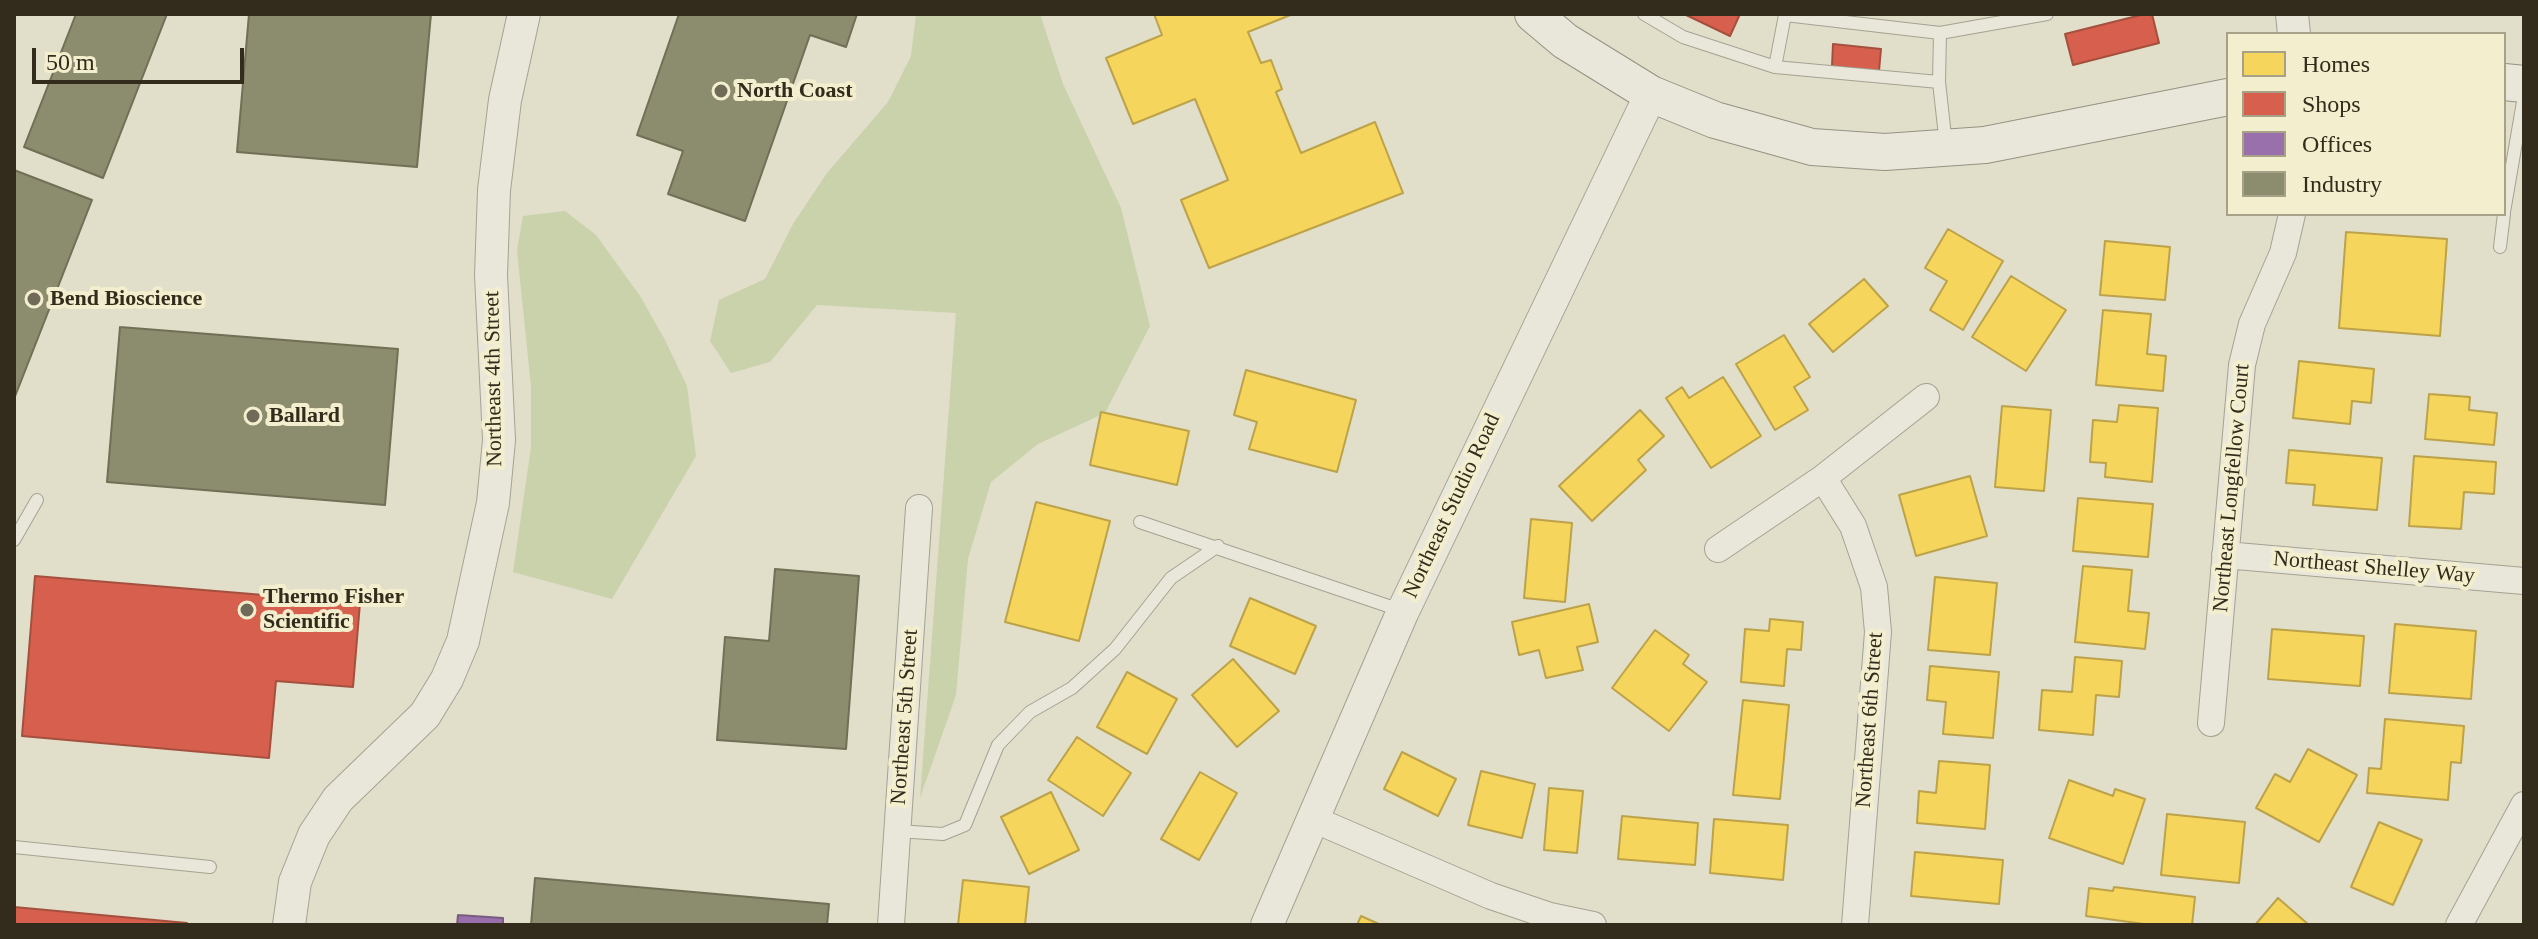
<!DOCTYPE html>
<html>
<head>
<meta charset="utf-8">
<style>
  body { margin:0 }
  #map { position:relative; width:2538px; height:939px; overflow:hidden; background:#e1dec9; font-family:"Times New Roman",serif }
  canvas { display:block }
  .frame { position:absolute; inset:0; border:16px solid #332b1c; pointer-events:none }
  .legend { position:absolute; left:2226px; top:32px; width:280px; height:184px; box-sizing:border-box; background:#f3efce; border:2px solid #a6a187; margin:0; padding:10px 14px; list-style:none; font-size:24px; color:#332b1c }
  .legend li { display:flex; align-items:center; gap:16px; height:40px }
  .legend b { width:40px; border:2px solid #a6a187 }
  .scale { position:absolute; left:32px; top:48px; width:212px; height:36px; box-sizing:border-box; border:4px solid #332b1c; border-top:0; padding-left:10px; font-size:24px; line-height:28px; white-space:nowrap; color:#332b1c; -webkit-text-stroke:6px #f3efce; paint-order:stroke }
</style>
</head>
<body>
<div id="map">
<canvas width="2538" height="939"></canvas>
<div class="frame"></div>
<ul class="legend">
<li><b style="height:22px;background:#f6d55c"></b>Homes</li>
<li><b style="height:22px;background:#d6604d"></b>Shops</li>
<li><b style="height:22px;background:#9970ab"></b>Offices</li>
<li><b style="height:22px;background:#8c8c6e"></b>Industry</li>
</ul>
<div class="scale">50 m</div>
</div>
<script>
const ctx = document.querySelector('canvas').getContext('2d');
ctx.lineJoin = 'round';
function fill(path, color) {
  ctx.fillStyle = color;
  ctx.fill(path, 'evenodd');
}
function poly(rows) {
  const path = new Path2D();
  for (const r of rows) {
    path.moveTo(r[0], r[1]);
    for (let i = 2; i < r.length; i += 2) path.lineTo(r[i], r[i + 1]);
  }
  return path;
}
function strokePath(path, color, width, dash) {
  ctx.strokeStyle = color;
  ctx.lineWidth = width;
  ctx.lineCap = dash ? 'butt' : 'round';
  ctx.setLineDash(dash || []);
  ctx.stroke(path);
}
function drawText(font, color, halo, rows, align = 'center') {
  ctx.font = font + ' "Times New Roman",serif';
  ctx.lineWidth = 8;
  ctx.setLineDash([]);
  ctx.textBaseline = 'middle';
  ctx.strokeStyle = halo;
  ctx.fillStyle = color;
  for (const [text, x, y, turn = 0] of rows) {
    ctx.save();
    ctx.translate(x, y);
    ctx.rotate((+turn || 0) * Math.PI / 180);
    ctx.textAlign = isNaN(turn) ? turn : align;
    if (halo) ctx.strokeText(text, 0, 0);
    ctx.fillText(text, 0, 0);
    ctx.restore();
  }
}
fill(poly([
  [916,14,1040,14,1063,84,1121,208,1150,326,1105,413,1038,444,991,482,968,559,956,695,920,798,956,313,817,305,770,362,731,373,710,341,719,300,765,279,793,224,827,173,888,102,911,56],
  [565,211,596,235,640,296,665,340,687,386,696,456,612,599,513,572,531,447,531,387,517,250,523,216]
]), '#cad2ac');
const homes = poly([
  [1154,14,1293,14,1248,32,1261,63,1271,60,1282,89,1276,92,1301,153,1375,122,1403,193,1209,268,1181,200,1228,180,1195,99,1133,124,1106,58,1162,35,1154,14],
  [1948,229,2003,261,1963,330,1930,310,1947,281,1925,268,1948,229],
  [2346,232,2447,239,2440,336,2339,328,2346,232],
  [2105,241,2170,247,2165,300,2100,295,2105,241],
  [2011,276,2066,310,2026,371,1972,337,2011,276],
  [1864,279,1888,306,1833,352,1809,324,1864,279],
  [2103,310,2151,314,2147,354,2166,356,2163,391,2096,385,2103,310],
  [1784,335,1810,377,1794,387,1808,410,1775,430,1736,364,1784,335],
  [2299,361,2374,369,2371,403,2352,401,2350,424,2293,418,2299,361],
  [1246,370,1356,400,1337,472,1249,449,1257,422,1234,415,1246,370],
  [1723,377,1761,436,1711,468,1666,398,1682,387,1689,398,1723,377],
  [2429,394,2470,397,2469,410,2497,413,2494,445,2425,439,2429,394],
  [2119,405,2158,408,2152,482,2105,477,2106,463,2090,462,2093,420,2117,422,2119,405],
  [2002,406,2051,410,2044,491,1995,487,2002,406],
  [1640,410,1664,436,1638,460,1646,470,1592,521,1559,486,1640,410],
  [1101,412,1189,431,1177,485,1090,465,1101,412],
  [2289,450,2382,458,2377,510,2313,505,2315,485,2286,483,2289,450],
  [2414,456,2496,462,2494,494,2464,492,2461,529,2409,526,2414,456],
  [1970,476,1987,536,1916,556,1899,495,1970,476],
  [2078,498,2153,504,2148,557,2073,551,2078,498],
  [1036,502,1110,521,1079,641,1005,622,1036,502],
  [1531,519,1572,523,1565,602,1524,598,1531,519],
  [2083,566,2132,570,2128,611,2149,613,2145,649,2075,642,2083,566],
  [1935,577,1997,583,1990,655,1928,650,1935,577],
  [1250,598,1316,626,1295,674,1230,646,1250,598],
  [1589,604,1598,642,1577,647,1583,670,1546,678,1539,650,1519,655,1512,622,1589,604],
  [1770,619,1803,622,1801,650,1787,649,1784,686,1741,682,1745,629,1769,631,1770,619],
  [2395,624,2476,631,2471,699,2389,693,2395,624],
  [2272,629,2364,636,2360,686,2268,679,2272,629],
  [1655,630,1689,655,1683,664,1707,682,1669,731,1612,688,1655,630],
  [2075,657,2122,661,2119,697,2096,695,2093,735,2039,730,2042,690,2072,692,2075,657],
  [1233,659,1279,711,1237,747,1192,695,1233,659],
  [1930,666,1999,672,1993,738,1943,734,1946,702,1927,700,1930,666],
  [1127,672,1177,699,1147,754,1097,727,1127,672],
  [1743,700,1789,705,1780,799,1733,795,1743,700],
  [2385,719,2464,726,2461,763,2451,762,2448,800,2367,793,2369,768,2381,769,2385,719],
  [1077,737,1131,773,1103,816,1048,780,1077,737],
  [2308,749,2357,775,2319,842,2256,808,2275,774,2290,782,2308,749],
  [1402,752,1456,779,1438,816,1384,789,1402,752],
  [1939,761,1990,765,1985,829,1917,823,1919,791,1936,793,1939,761],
  [1481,771,1535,784,1522,838,1468,825,1481,771],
  [1200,772,1237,793,1199,860,1161,839,1200,772],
  [2069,780,2113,796,2115,789,2145,799,2123,864,2049,838,2069,780],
  [1549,788,1583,791,1577,853,1544,850,1549,788],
  [1051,792,1079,850,1029,874,1001,817,1051,792],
  [2167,814,2245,822,2239,883,2161,875,2167,814],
  [1622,816,1698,823,1695,865,1618,859,1622,816],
  [1714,819,1788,825,1783,880,1710,873,1714,819],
  [2379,822,2422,840,2393,905,2351,887,2379,822],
  [1915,852,2003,860,1999,904,1911,896,1915,852],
  [963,880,1029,887,1025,925,958,925,963,880],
  [2114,887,2195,897,2192,925,2151,925,2086,916,2089,888,2113,891,2114,887],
  [2278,898,2309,925,2255,925,2278,898],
  [1361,916,1381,925,1357,925,1361,916]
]);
fill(homes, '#f6d55c');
strokePath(homes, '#bca249', 2);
const shops = poly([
  [1684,14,1740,14,1730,36,1684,14],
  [2145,14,2152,14,2159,43,2073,65,2065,34,2145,14],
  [1833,44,1881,49,1879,71,1832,66,1833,44],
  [35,576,360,603,353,687,276,681,269,758,22,736,35,576],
  [14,907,187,923,187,925,14,925,14,907]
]);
fill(shops, '#d6604d');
strokePath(shops, '#a5503e', 2);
const offices = poly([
  [458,915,503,918,503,925,457,925,458,915]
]);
fill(offices, '#9970ab');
strokePath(offices, '#7a5b80', 2);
const industry = poly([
  [76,14,167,14,103,178,24,147,76,14],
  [249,14,431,14,417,167,237,152,249,14],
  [679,14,857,14,846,47,810,35,745,221,668,194,683,151,637,135,679,14],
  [14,170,92,200,14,399,14,170],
  [120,327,398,349,385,505,107,482,120,327],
  [775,569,859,576,846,749,717,740,725,637,769,641,775,569],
  [535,878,829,904,827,925,531,925,535,878]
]);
fill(industry, '#8c8c6e');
strokePath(industry, '#716f55', 2);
const service = poly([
  [1644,14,1683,37,1775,67],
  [1940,33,1939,82,1946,145],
  [1939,82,1775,67,1785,15,1940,33,2047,14],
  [2504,212,2524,96],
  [2500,247,2504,214],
  [1140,522,1403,611],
  [14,540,37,500],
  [897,831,943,834,965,825,998,745,1030,712,1072,688,1115,649,1171,578,1218,546],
  [14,847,210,867]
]);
const minor = poly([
  [1823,478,1853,526,1874,587,1878,632,1855,925],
  [1718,549,1823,478,1926,397],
  [2225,555,2524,581],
  [2211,723,2242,365,2252,324,2283,253,2292,214],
  [1313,819,1491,896,1550,916,1593,925],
  [891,925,919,508],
  [2459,925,2524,805]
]);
const tertiary = poly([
  [2292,14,2294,34],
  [289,925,295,882,314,835,338,799,425,715,447,679,463,641,493,503,499,440,491,275,494,190,505,100,524,14],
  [1267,925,1403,611,1651,94]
]);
const secondary = poly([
  [1533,14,1565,41,1651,94,1715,120,1812,147,1885,152,1985,145,2228,97],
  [2504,82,2524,84]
]);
strokePath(service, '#a5a293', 14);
strokePath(minor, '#a5a293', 28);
strokePath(tertiary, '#a5a293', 34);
strokePath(secondary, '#959283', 38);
strokePath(service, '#e9e7da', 12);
strokePath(minor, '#e9e7da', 26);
strokePath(tertiary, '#e9e7da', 32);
strokePath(secondary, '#e9e7da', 36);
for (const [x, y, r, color] of [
  [721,91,8,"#706a59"],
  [34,299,8,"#706a59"],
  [253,416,8,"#706a59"],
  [247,610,8,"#706a59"]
]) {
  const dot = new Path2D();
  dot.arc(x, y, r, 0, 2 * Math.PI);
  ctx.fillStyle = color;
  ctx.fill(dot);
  strokePath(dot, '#f3efce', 3);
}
drawText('bold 22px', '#332b1c', '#f3efce', [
  ["North Coast",737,91],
  ["Bend Bioscience",50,299],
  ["Ballard",269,416],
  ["Thermo Fisher",263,597],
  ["Scientific",263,622]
], 'left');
drawText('22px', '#332b1c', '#f3efce', [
  ["Northeast 4th Street",494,379,-91],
  ["Northeast Longfellow Court",2232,488,-85],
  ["Northeast Studio Road",1452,506,-65],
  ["Northeast Shelley Way",2374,568,5],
  ["Northeast 5th Street",905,717,-86],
  ["Northeast 6th Street",1870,720,-86]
]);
</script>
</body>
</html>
